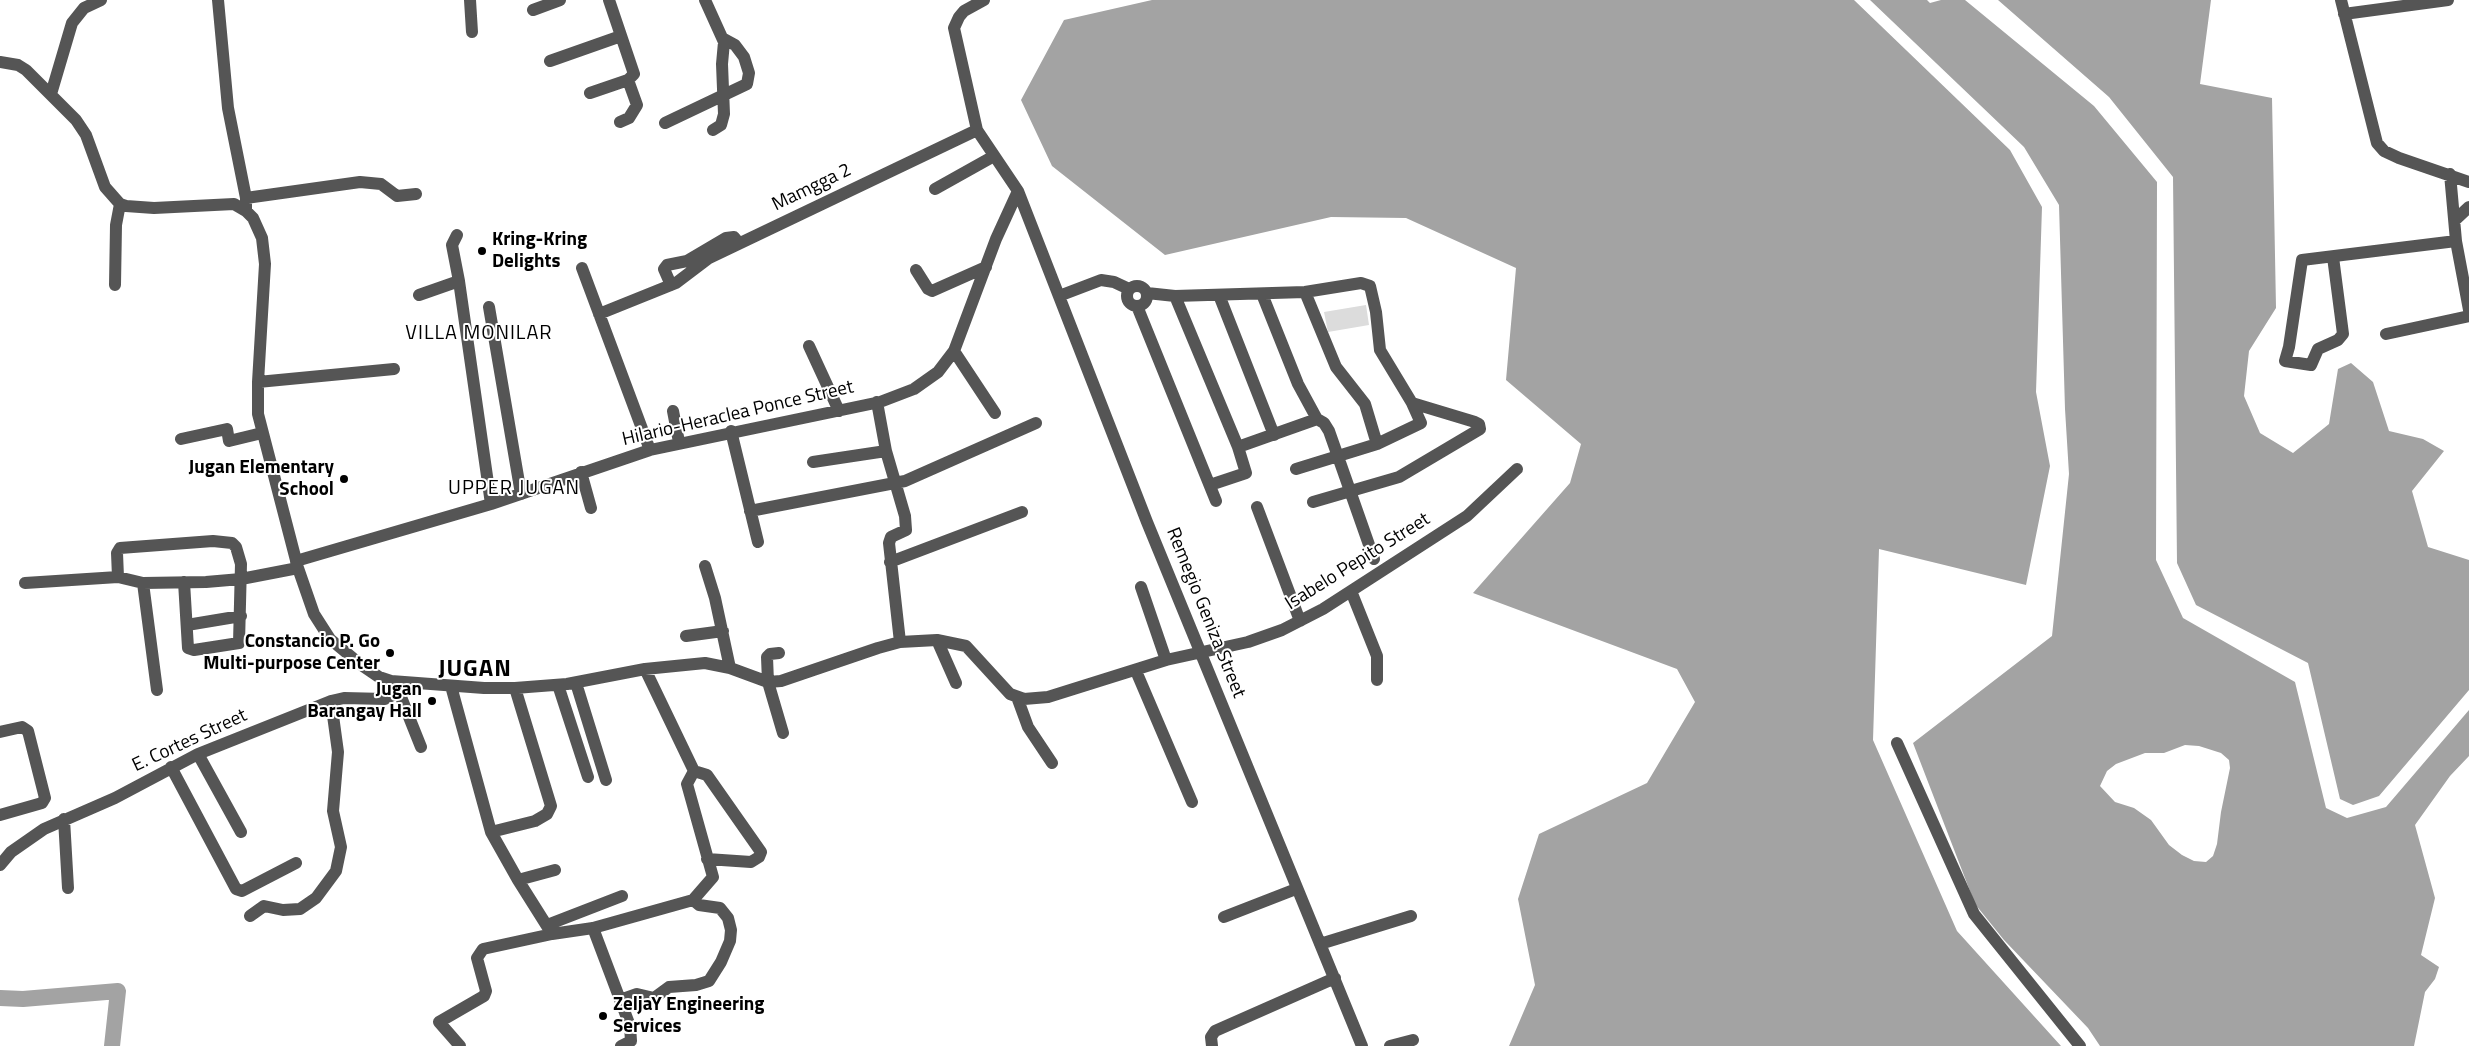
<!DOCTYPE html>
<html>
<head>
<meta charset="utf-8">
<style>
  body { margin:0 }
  canvas { display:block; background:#fff }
</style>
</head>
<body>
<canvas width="2469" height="1046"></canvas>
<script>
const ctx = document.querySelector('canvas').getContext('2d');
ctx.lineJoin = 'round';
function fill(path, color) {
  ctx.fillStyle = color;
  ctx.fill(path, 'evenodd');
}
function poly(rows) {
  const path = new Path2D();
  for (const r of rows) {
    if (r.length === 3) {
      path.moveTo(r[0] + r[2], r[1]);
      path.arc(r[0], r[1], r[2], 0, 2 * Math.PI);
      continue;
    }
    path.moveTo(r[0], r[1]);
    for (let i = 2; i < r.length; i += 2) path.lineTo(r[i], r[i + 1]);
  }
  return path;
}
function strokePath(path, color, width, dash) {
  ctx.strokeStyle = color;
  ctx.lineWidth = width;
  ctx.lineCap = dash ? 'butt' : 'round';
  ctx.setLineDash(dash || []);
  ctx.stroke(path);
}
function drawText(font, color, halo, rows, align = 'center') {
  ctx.font = font + ' "Titillium Web",sans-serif';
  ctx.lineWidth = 4;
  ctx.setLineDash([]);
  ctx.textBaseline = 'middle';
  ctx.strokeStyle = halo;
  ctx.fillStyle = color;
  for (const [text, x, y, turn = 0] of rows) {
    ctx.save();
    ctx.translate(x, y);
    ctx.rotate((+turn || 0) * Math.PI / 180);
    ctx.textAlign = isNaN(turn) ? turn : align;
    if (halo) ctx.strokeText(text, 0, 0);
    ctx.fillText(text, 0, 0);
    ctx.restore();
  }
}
fill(poly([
  [1366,305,1369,325,1328,332,1324,312]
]), '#dcdcdc');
fill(poly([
  [1152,0,1854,0,2010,150,2042,207,2036,392,2050,466,2026,585,1879,549,1873,740,1957,931,2061,1046,1509,1046,1535,985,1518,899,1539,834,1647,783,1695,702,1677,669,1473,593,1570,483,1581,444,1506,380,1516,268,1406,218,1331,217,1165,255,1052,166,1021,100,1064,20],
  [1870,0,1927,0,1930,3,1941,0,1965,0,2094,106,2157,182,2156,560,2183,618,2295,682,2326,808,2347,818,2386,807,2469,710,2469,756,2450,776,2415,825,2435,898,2421,955,2439,967,2435,979,2425,992,2414,1046,2100,1046,2088,1028,2004,940,1975,904,1913,743,2052,636,2069,474,2065,409,2059,205,2024,147],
  [2185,745,2199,746,2221,753,2229,760,2230,768,2221,812,2217,844,2213,856,2206,862,2194,861,2182,855,2169,845,2151,820,2134,808,2115,802,2100,786,2107,771,2116,764,2145,753,2164,753],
  [1998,0,2211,0,2200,84,2272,98,2276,308,2249,351,2244,396,2260,433,2293,453,2329,424,2338,369,2351,363,2373,382,2389,431,2423,439,2444,451,2412,491,2428,547,2469,560,2469,690,2379,796,2353,805,2340,799,2308,663,2196,605,2177,563,2173,177,2109,97]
]), '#a3a3a3');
strokePath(poly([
  [0,998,23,999,118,991,112,1046]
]), '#a3a3a3', 16);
strokePath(poly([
  [218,0,228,108,246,198,246,211],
  [470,0,472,32],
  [705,0,724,42,722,64,724,114,721,125,713,130],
  [984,0,964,11,959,17,954,28,977,130,1018,191,1147,522,1362,1046],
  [2341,0,2377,143,2384,151,2399,158,2469,182],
  [533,10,560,0],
  [2344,14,2448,0],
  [550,61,621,36],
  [0,62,18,65,26,70,76,120,86,135,105,187,120,204,126,206,154,208,234,204,246,211,253,218,262,238,265,264,258,382,258,414,298,568,314,614,330,639,360,664,379,677,391,681,484,688,515,688,567,684,645,669,705,663,730,668,768,682,781,681,878,648,900,642,937,640,966,646,1010,694,1024,699,1048,697,1166,660,1248,642,1282,630,1323,609,1467,516,1517,469],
  [590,93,628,80,634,74,609,0],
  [51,94,72,23,84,8,101,0],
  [620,122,629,118,637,105,628,80],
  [665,123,747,84,749,73,744,57,735,45,724,39],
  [2450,174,2456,241,2469,310],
  [935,189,994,156],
  [246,198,360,182,381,184,397,196,416,194],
  [2455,220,2469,207],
  [457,235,452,245,459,281,491,504],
  [2333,257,2343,334,2338,340,2318,349,2311,365,2285,361,2289,347,2302,260,2456,241],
  [582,268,650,450],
  [916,270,928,289,932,291,986,267],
  [115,285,116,225,120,204],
  [671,285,664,269,667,265,687,261,726,238,734,237,739,243],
  [1137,296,10],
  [1305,292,1336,367,1365,404,1377,444],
  [1147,293,1175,296,1305,292,1361,283,1370,286,1376,312,1380,350,1412,403,1421,423,1377,444,1296,469],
  [1262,294,1298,384,1317,419,1324,423,1329,431,1374,559],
  [419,295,459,281],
  [1219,295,1274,435],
  [1059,296,1101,280,1114,282,1129,289],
  [1175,296,1238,447,1246,473,1210,485],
  [1137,306,1216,501],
  [489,307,521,494],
  [599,314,676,283,709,258,977,130],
  [2386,334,2469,316],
  [809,346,839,411],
  [954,351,995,413],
  [258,382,394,369],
  [877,402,886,451,905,516,906,530,891,537,889,543,900,642],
  [673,411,679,442],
  [731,431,758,542],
  [181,439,227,429,229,441,262,433],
  [1238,447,1317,419],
  [813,462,886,451],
  [581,472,591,508],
  [1313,502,1399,477,1480,429,1479,424,1475,422,1412,403],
  [1257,507,1300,621],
  [750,511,905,481,1036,423],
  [296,561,491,504,650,450,880,402,914,389,938,372,954,351,996,239,1018,191],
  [890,562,1022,512],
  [705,566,715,598,730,668],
  [118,577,117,553,120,548,213,541,232,543,236,547,241,564,239,643,194,650,188,648,184,582],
  [25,583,118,577,143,583,206,582,241,579,298,568],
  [143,583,157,690],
  [1141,587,1166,660],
  [1351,591,1377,656,1377,680],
  [187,625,241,616],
  [686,636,723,631],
  [937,640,956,683],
  [779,653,770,654,767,657,768,682,783,733],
  [645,669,694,771,707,775,761,852,759,857,751,862,707,859],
  [1136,671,1192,802],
  [576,683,606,780],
  [558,685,588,777],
  [451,686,491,832,518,880,552,934],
  [399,692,421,747],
  [1017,697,1028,727,1052,763],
  [0,732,22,727,28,731,45,798,42,803,0,815],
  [1897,743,1974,914,2080,1046],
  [198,754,241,832],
  [171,767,236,889,242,891,296,863],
  [64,819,68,888],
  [491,832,535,821,547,814,551,806,515,688],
  [0,865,11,852,44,829,115,798,198,754,331,701,344,698,385,699,399,692,407,683],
  [518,880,555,870],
  [250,916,264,906,283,910,300,909,316,898,336,871,341,847,333,811,338,752,331,701],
  [1224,917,1296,889],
  [547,925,622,896],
  [593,928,630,1026,631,1041,621,1046],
  [1320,944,1411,916],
  [620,1000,637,994,654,998,669,987,696,985,709,981,721,962,730,941,731,930,728,918,720,908,699,905,693,900],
  [460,1046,439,1022,484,996,486,991,477,958,483,949,552,934,593,928,693,900,713,877,687,784,694,771],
  [1212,1046,1211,1037,1215,1031,1335,978],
  [1390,1046,1413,1040]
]), '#555', 12);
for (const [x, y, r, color] of [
  [482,251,5,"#000"],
  [344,479,5,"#000"],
  [390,653,5,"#000"],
  [432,701,5,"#000"],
  [603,1016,5,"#000"]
]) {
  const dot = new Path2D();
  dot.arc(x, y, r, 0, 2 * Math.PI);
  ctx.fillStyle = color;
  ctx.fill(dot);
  strokePath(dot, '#fff', 2);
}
drawText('19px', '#000', '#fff', [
  ["Mamgga 2",812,188,-26],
  ["Hilario-Heraclea Ponce Street",738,414,-13],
  ["Isabelo Pepito Street",1358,562,-32],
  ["Remegio Geniza Street",1205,613,68],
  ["E. Cortes Street",190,741,-25]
]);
drawText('bold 19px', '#000', '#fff', [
  ["Kring-Kring",492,240,"left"],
  ["Delights",492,262,"left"],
  ["Jugan Elementary",334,468],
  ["School",334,490],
  ["Constancio P. Go",380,642],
  ["Multi-purpose Center",380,664],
  ["Jugan",422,690],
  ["Barangay Hall",422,712],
  ["ZeljaY Engineering",613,1005,"left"],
  ["Services",613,1027,"left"]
], 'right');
ctx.letterSpacing = '1px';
drawText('20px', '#000', '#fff', [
  ["VILLA MONILAR",479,334],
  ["UPPER JUGAN",514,489]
]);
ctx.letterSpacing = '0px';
ctx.letterSpacing = '1px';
drawText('bold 24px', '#000', '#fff', [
  ["JUGAN",475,670]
]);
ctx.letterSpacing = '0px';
</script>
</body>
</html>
